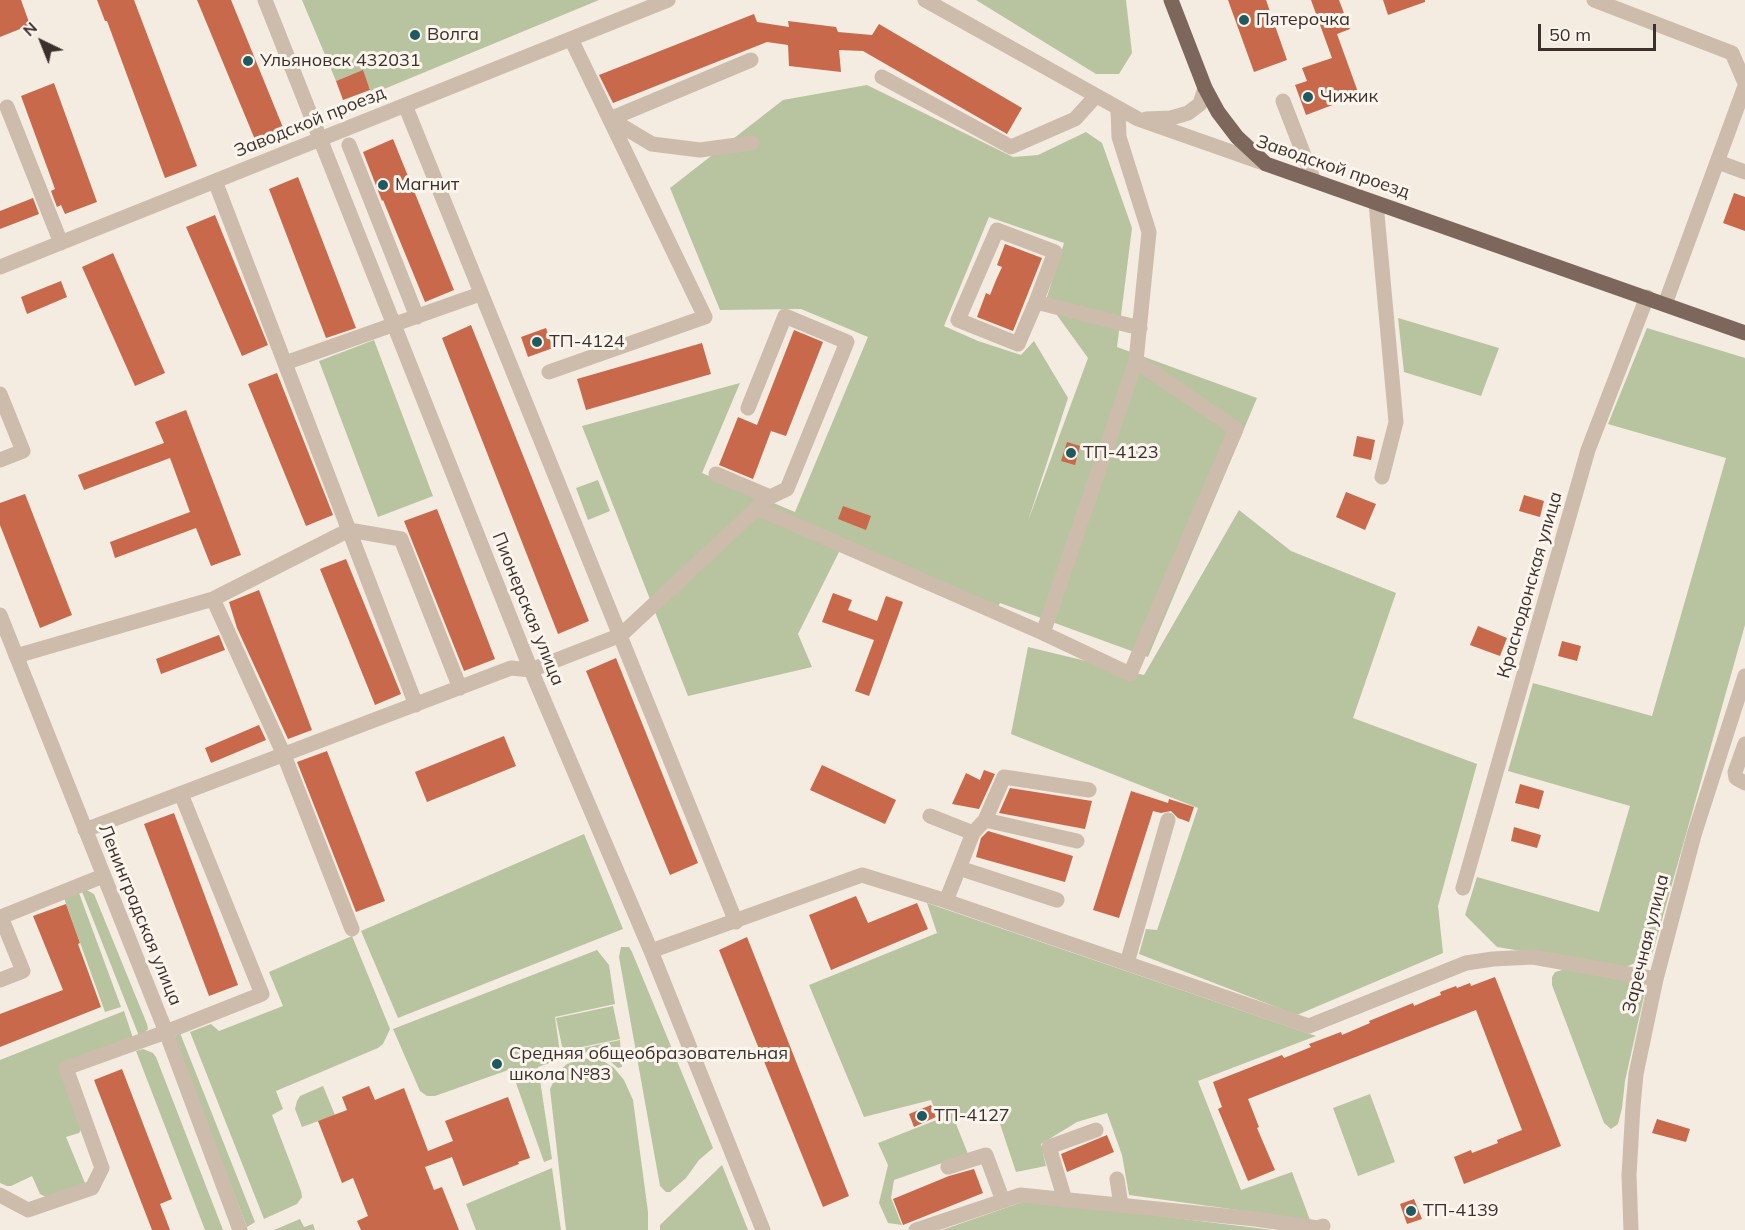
<!DOCTYPE html>
<html>
<head>
<meta charset="utf-8">
<style>
  body { margin:0 }
  #map { position:relative; width:1745px; height:1230px; overflow:hidden; background:#f4ebe1; font-family:Mulish,sans-serif }
  canvas { display:block }
  .north { position:absolute; left:12px; top:12px; width:60px; height:60px; -webkit-text-stroke:4px #fbf5ee; paint-order:stroke; rotate:317deg; font-size:16px; font-weight:700; line-height:24px; text-align:center; color:#3b302b }
  .north::after { content:''; display:block; margin:auto; width:21px; height:27px; background:#3b302b; clip-path:polygon(50% 0,100% 100%,50% 72%,0 100%) }
  .scale { position:absolute; left:1538px; top:24px; width:118px; height:27px; box-sizing:border-box; border:3px solid #3b302b; border-top:0; padding-left:8px; font-size:18px; line-height:21px; white-space:nowrap; color:#3b302b; -webkit-text-stroke:4px #fbf5ee; paint-order:stroke }
</style>
</head>
<body>
<div id="map">
<canvas width="1745" height="1230"></canvas>
<div class="north">N</div>
<div class="scale">50 m</div>
</div>
<script>
const ctx = document.querySelector('canvas').getContext('2d');
ctx.lineJoin = 'round';
function fill(path, color) {
  ctx.fillStyle = color;
  ctx.fill(path, 'evenodd');
}
function poly(rows) {
  const path = new Path2D();
  for (const r of rows) {
    path.moveTo(r[0], r[1]);
    for (let i = 2; i < r.length; i += 2) path.lineTo(r[i], r[i + 1]);
  }
  return path;
}
function strokePath(path, color, width, dash) {
  ctx.strokeStyle = color;
  ctx.lineWidth = width;
  ctx.lineCap = dash ? 'butt' : 'round';
  ctx.setLineDash(dash || []);
  ctx.stroke(path);
}
function drawText(font, color, halo, rows, align = 'center') {
  ctx.font = font + ' Mulish,sans-serif';
  ctx.lineWidth = 6;
  ctx.setLineDash([]);
  ctx.textBaseline = 'middle';
  ctx.strokeStyle = halo;
  ctx.fillStyle = color;
  for (const [text, x, y, turn = 0] of rows) {
    ctx.save();
    ctx.translate(x, y);
    ctx.rotate((+turn || 0) * Math.PI / 180);
    ctx.textAlign = isNaN(turn) ? turn : align;
    if (halo) ctx.strokeText(text, 0, 0);
    ctx.fillText(text, 0, 0);
    ctx.restore();
  }
}
fill(poly([
  [302,0,599,0,372,94,362,71,336,81],
  [976,0,1126,0,1132,53,1119,74,1096,74],
  [867,85,1013,157,1038,155,1086,132,1102,143,1132,228,1117,347,1257,398,1148,657,1000,603,997,609,843,544,798,634,812,667,688,696,582,426,740,383,702,473,795,512,868,337,801,309,720,310,670,188,783,100],
  [989,217,1064,243,1046,300,1088,358,1028,521,1068,398,1034,341,1021,355,978,341,944,326],
  [1398,318,1499,348,1481,396,1404,372],
  [1647,328,1745,358,1745,625,1652,955,1624,968,1497,947,1465,915,1477,877,1599,912,1630,806,1508,771,1533,683,1652,716,1726,458,1608,424],
  [374,340,433,496,378,517,319,361],
  [598,480,610,511,588,520,576,488],
  [1239,510,1291,551,1396,593,1353,718,1477,764,1438,906,1443,953,1297,1015,1139,954,1146,929,1157,930,1198,808,1011,734,1028,647,1144,675],
  [584,834,623,929,398,1018,361,931],
  [81,889,85,889,94,894,147,1024,148,1029,145,1032,139,1036],
  [79,893,121,1007,105,1012,64,898],
  [927,903,1316,1036,1198,1081,1241,1190,1292,1172,1310,1220,1129,1195,1122,1155,1107,1113,1077,1122,1041,1144,1046,1166,1016,1172,994,1106,954,1119,968,1154,894,1180,891,1198,902,1225,888,1223,879,1203,888,1165,878,1143,939,1119,931,1100,864,1117,809,985,937,933],
  [352,936,390,1029,383,1044,378,1048,276,1091,283,1109,272,1115,301,1191,302,1197,297,1204,264,1219,190,1032,211,1024,219,1031,283,1006,269,972],
  [621,947,629,947,632,952,713,1148,699,1160,686,1178,670,1192,666,1192,660,1186,619,957],
  [597,950,609,965,615,1004,555,1017,560,1053,620,1040,622,1067,618,1068,604,1056,594,1052,579,1053,538,1067,552,1159,544,1162,511,1069,435,1096,427,1096,420,1091,393,1029],
  [1566,969,1639,983,1643,986,1644,996,1625,1081,1622,1108,1618,1124,1611,1129,1604,1123,1552,985,1552,977,1555,972],
  [613,1006,620,1039,563,1051,556,1018],
  [124,1011,134,1041,64,1066,82,1128,79,1133,66,1137,85,1183,46,1197,40,1194,32,1176,11,1186,7,1186,0,1183,0,1060],
  [180,1033,255,1222,247,1227,175,1042,176,1035],
  [143,1049,153,1053,156,1057,223,1230,205,1230,136,1051],
  [594,1058,605,1062,614,1068,624,1080,633,1100,648,1212,648,1230,566,1230,550,1089,559,1071,567,1064,581,1059],
  [323,1086,335,1115,302,1127,295,1109,297,1101,300,1096],
  [1370,1094,1395,1162,1358,1176,1333,1108],
  [722,1165,748,1230,660,1230,660,1225],
  [552,1168,561,1230,476,1230,466,1204],
  [1028,1200,1273,1230,942,1230],
  [300,1219,304,1227,313,1224,315,1230,274,1230]
]), '#b8c4a0');
fill(poly([
  [0,0,21,0,30,25,0,37],
  [97,0,134,0,197,166,165,178,107,21,105,21],
  [197,0,231,0,284,130,256,142],
  [1228,0,1266,0,1287,60,1254,72],
  [1311,0,1339,0,1350,29,1337,34,1359,95,1306,115,1295,85,1307,81,1302,68,1332,58],
  [1383,0,1425,0,1425,2,1388,15],
  [754,14,757,22,789,27,788,21,836,27,838,32,872,35,879,24,1022,108,1007,134,863,51,839,50,841,72,789,66,788,45,767,42,613,103,599,75],
  [363,70,370,90,343,100,336,81],
  [54,83,97,202,65,214,61,205,57,207,51,191,55,189,21,96],
  [393,139,454,290,425,302,383,200,382,201,363,152],
  [298,177,356,328,326,338,269,189],
  [1734,193,1745,197,1745,231,1723,223],
  [33,198,39,214,0,229,0,211],
  [215,215,268,345,242,356,186,227],
  [1005,244,1042,258,1013,331,977,317,986,293,990,295,996,280,1002,267,997,265],
  [113,253,165,373,135,386,82,267],
  [61,281,67,297,27,314,21,297],
  [471,325,589,621,558,634,442,338],
  [546,328,553,348,528,357,521,337],
  [794,330,823,342,786,436,771,431,753,479,719,465,738,417,757,425],
  [702,343,711,374,586,410,577,379],
  [277,373,333,515,306,526,248,384],
  [186,410,241,555,211,566,196,528,115,558,110,542,190,512,170,458,84,490,78,475,164,443,155,422],
  [1357,436,1375,440,1371,460,1353,456],
  [1067,442,1080,446,1075,465,1061,461],
  [1346,492,1376,504,1365,530,1336,517],
  [25,494,72,615,40,628,0,525,0,503],
  [1524,495,1544,501,1540,517,1519,511],
  [843,506,871,516,866,530,838,519],
  [437,509,495,659,464,671,404,521],
  [346,559,401,694,375,705,320,569],
  [259,590,312,730,288,739,237,628,229,602],
  [833,593,852,600,848,610,877,621,886,596,903,602,869,696,855,691,874,640,822,622],
  [1478,626,1507,638,1500,656,1470,645],
  [219,635,225,650,161,674,156,659],
  [1562,641,1581,646,1577,661,1558,656],
  [616,658,698,863,670,875,586,671],
  [259,725,266,740,211,763,205,748],
  [504,736,516,766,427,802,415,772],
  [327,751,385,901,356,912,297,762],
  [822,765,896,800,885,824,810,790],
  [984,770,995,774,979,809,952,804,966,773,980,780],
  [1520,784,1544,791,1539,809,1515,803],
  [1010,788,1092,801,1085,829,999,813],
  [1131,791,1168,803,1169,799,1194,807,1189,822,1178,818,1171,811,1161,813,1153,811,1119,918,1093,910],
  [174,813,238,985,209,996,144,824],
  [1514,827,1541,835,1537,848,1511,841],
  [988,831,1073,856,1065,882,976,857,981,838],
  [856,896,868,923,917,903,928,929,831,970,809,915],
  [66,904,80,943,78,944,101,1007,0,1047,0,1014,63,990,33,916],
  [747,937,849,1196,823,1207,719,950],
  [1495,977,1561,1146,1464,1184,1454,1157,1471,1150,1472,1153,1498,1143,1497,1140,1522,1130,1476,1010,1248,1099,1259,1127,1257,1128,1275,1170,1248,1181,1218,1109,1222,1107,1213,1082,1282,1055,1284,1058,1311,1047,1309,1044,1341,1032,1342,1035,1370,1023,1369,1021,1413,1003,1414,1006,1428,1000,1441,995,1440,992,1456,986,1457,988,1470,983,1471,986],
  [122,1069,172,1199,160,1204,170,1230,152,1230,94,1080],
  [369,1086,375,1100,404,1088,428,1151,453,1141,445,1121,508,1097,530,1158,518,1162,519,1164,463,1186,452,1157,425,1167,434,1190,442,1187,459,1230,361,1230,357,1221,368,1216,353,1178,342,1183,318,1121,347,1110,342,1097],
  [931,1105,936,1117,914,1127,909,1114],
  [1657,1119,1690,1129,1686,1142,1652,1133],
  [1107,1135,1114,1152,1067,1172,1061,1154],
  [974,1169,983,1193,903,1225,893,1199,949,1176],
  [1414,1199,1422,1219,1407,1224,1400,1204]
]), '#c8694b');
strokePath(poly([
  [265,0,531,670,651,951,763,1230],
  [925,0,1138,119,1266,164],
  [1594,0,1732,53,1745,83],
  [751,60,610,119,652,144,700,150,752,143],
  [882,77,1011,147,1075,119,1095,97],
  [1283,101,1314,181],
  [405,105,736,922],
  [7,107,61,243],
  [1146,119,1171,118,1188,113,1200,104,1205,88],
  [349,145,417,317],
  [1718,162,1745,172],
  [215,181,416,705],
  [1376,203,1396,422,1382,477],
  [0,267,668,0],
  [1036,302,1055,252,997,230,958,320,1018,344,1036,302,1140,328],
  [1665,304,1745,86],
  [285,363,480,294],
  [549,372,705,317,571,39],
  [0,394,23,451,0,460],
  [716,474,770,497],
  [757,508,1043,633,1130,674,1236,429,1136,361],
  [213,599,284,755,352,929],
  [0,615,166,1032,240,1230],
  [1043,633,1136,361,1149,232,1119,137,1118,109],
  [16,656,213,599,349,530,401,539,460,688],
  [1745,744,1735,772,1736,778,1745,783],
  [930,816,973,833],
  [985,820,1077,841],
  [85,830,511,668,531,670,621,635,757,508,770,497,787,489,847,342,785,316,748,408],
  [959,868,1057,900],
  [1463,888,1588,450,1647,297],
  [946,901,973,833,985,820,1004,777,1089,790],
  [651,951,862,875,940,899,1309,1026,1466,963,1493,959,1533,957,1656,979],
  [1127,963,1168,820],
  [0,980,23,971,1,917,103,876],
  [948,1167,986,1155,1003,1201],
  [1117,1179,1121,1205],
  [0,1195,28,1210,92,1188,102,1168,66,1068,166,1032,262,994,181,794],
  [1065,1200,1049,1147,1096,1130],
  [916,1230,1020,1195,1255,1219,1318,1228,1323,1226],
  [1631,1230,1629,1175,1633,1106,1636,1074,1656,979,1694,835,1745,676]
]), '#cdbbac', 15);
strokePath(poly([
  [1171,0,1205,88,1218,112,1237,137,1266,164,1745,333]
]), '#7d675c', 15);
for (const [x, y, r, color] of [
  [1244,20,6,"#1f5a5e"],
  [415,35,6,"#1f5a5e"],
  [248,61,6,"#1f5a5e"],
  [1308,97,6,"#1f5a5e"],
  [383,185,6,"#1f5a5e"],
  [537,342,6,"#1f5a5e"],
  [1071,453,6,"#1f5a5e"],
  [497,1064,6,"#1f5a5e"],
  [922,1116,6,"#1f5a5e"],
  [1411,1211,6,"#1f5a5e"]
]) {
  const dot = new Path2D();
  dot.arc(x, y, r, 0, 2 * Math.PI);
  ctx.fillStyle = color;
  ctx.fill(dot);
  strokePath(dot, '#fbf5ee', 2);
}
drawText('18px', '#3b302b', '#fbf5ee', [
  ["Пятерочка",1256,20],
  ["Волга",427,35],
  ["Ульяновск 432031",260,61],
  ["Чижик",1320,97],
  ["Магнит",395,185],
  ["ТП-4124",549,342],
  ["ТП-4123",1083,453],
  ["Средняя общеобразовательная",509,1054],
  ["школа №83",509,1075],
  ["ТП-4127",934,1116],
  ["ТП-4139",1423,1211]
], 'left');
drawText('18px', '#3b302b', '#fbf5ee', [
  ["Заводской проезд",310,122,-22],
  ["Заводской проезд",1333,167,19],
  ["Краснодонская улица",1530,585,-74],
  ["Пионерская улица",528,609,68],
  ["Ленинградская улица",140,915,68],
  ["Заречная улица",1646,944,-76]
]);
</script>
</body>
</html>
